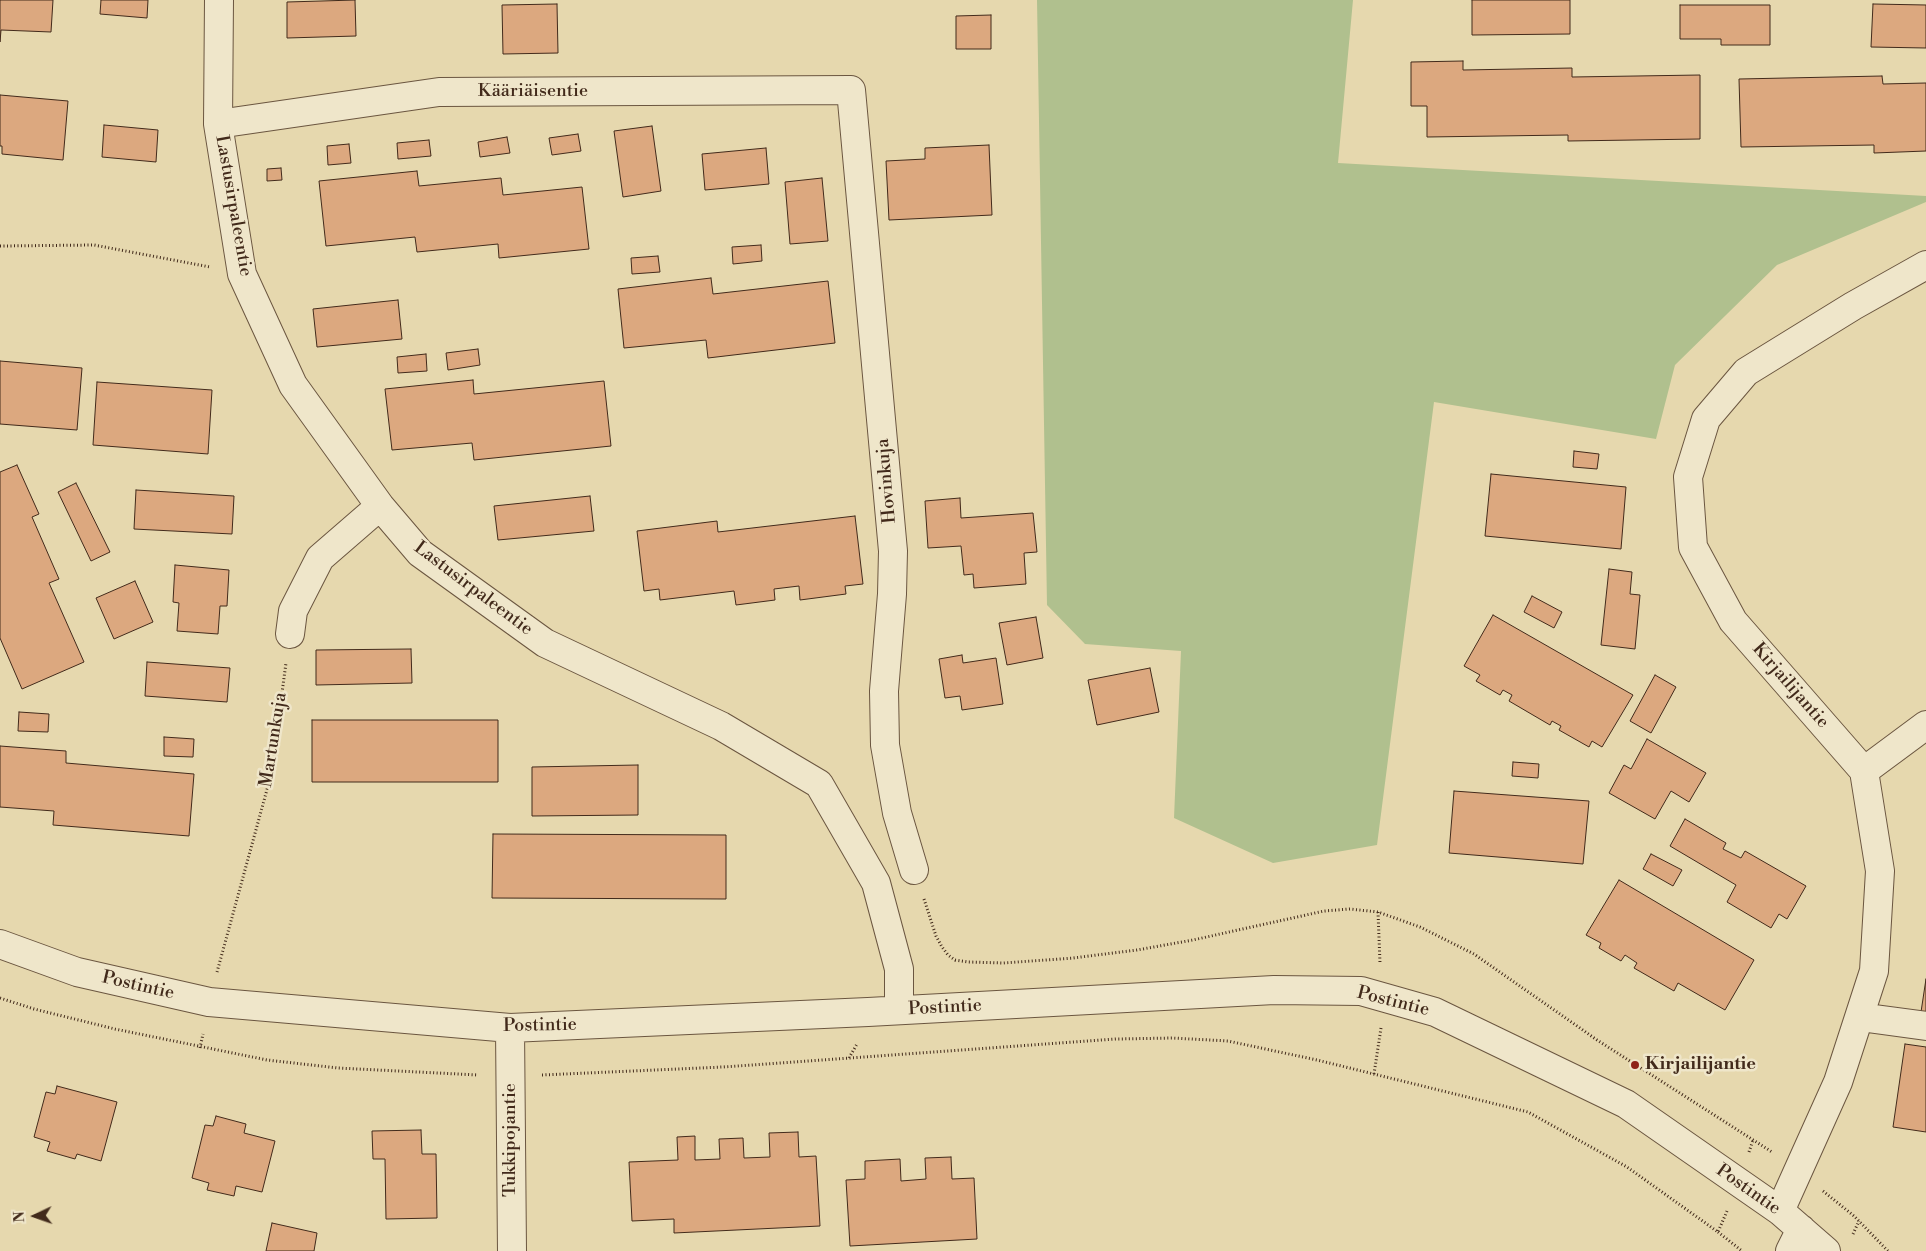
<!DOCTYPE html>
<html>
<head>
<meta charset="utf-8">
<style>
  body { margin:0 }
  #map { position:relative; width:1926px; height:1251px; overflow:hidden; background:#e6d8ae; font-family:"Libre Bodoni",serif }
  canvas { display:block }
  .north { position:absolute; left:10px; top:1191px; width:50px; height:50px; -webkit-text-stroke:4px #efe6ca; paint-order:stroke; rotate:267deg; font-size:14px; font-weight:700; line-height:20px; text-align:center; color:#422a1b }
  .north::after { content:''; display:block; margin:auto; width:18px; height:22px; background:#422a1b; clip-path:polygon(50% 0,100% 100%,50% 72%,0 100%) }
</style>
</head>
<body>
<div id="map">
<canvas width="1926" height="1251"></canvas>
<div class="north">N</div>
</div>
<script>
const ctx = document.querySelector('canvas').getContext('2d');
ctx.lineJoin = 'round';
function fill(path, color) {
  ctx.fillStyle = color;
  ctx.fill(path, 'evenodd');
}
function poly(rows) {
  const path = new Path2D();
  for (const r of rows) {
    path.moveTo(r[0], r[1]);
    for (let i = 2; i < r.length; i += 2) path.lineTo(r[i], r[i + 1]);
  }
  return path;
}
function strokePath(path, color, width, dash) {
  ctx.strokeStyle = color;
  ctx.lineWidth = width;
  ctx.lineCap = dash ? 'butt' : 'round';
  ctx.setLineDash(dash || []);
  ctx.stroke(path);
}
function drawText(font, color, halo, rows, align = 'center') {
  ctx.font = font + ' "Libre Bodoni",serif';
  ctx.lineWidth = 5;
  ctx.setLineDash([]);
  ctx.textBaseline = 'middle';
  ctx.strokeStyle = halo;
  ctx.fillStyle = color;
  for (const [text, x, y, turn = 0] of rows) {
    ctx.save();
    ctx.translate(x, y);
    ctx.rotate((+turn || 0) * Math.PI / 180);
    ctx.textAlign = isNaN(turn) ? turn : align;
    if (halo) ctx.strokeText(text, 0, 0);
    ctx.fillText(text, 0, 0);
    ctx.restore();
  }
}
fill(poly([
  [1037,0,1353,0,1338,163,1926,196,1926,202,1777,265,1675,365,1656,439,1434,402,1377,845,1273,863,1174,818,1181,651,1085,644,1047,605]
]), '#b0c08e');
const building = poly([
  [0,0,53,0,51,32,1,30,0,42,0,0],
  [101,0,148,0,147,18,100,14,101,0],
  [355,0,356,36,287,38,287,2,355,0],
  [1472,0,1570,0,1570,34,1472,35,1472,0],
  [557,4,558,53,503,54,502,5,557,4],
  [1873,4,1926,5,1926,48,1871,47,1873,4],
  [1680,5,1770,5,1770,45,1721,45,1721,39,1680,39,1680,5],
  [991,15,991,49,956,49,956,16,991,15],
  [1463,61,1463,70,1572,68,1572,77,1700,75,1700,139,1568,141,1568,135,1427,137,1427,106,1411,106,1411,62,1463,61],
  [1882,76,1883,84,1926,83,1926,151,1874,153,1874,145,1741,147,1739,79,1882,76],
  [0,95,68,101,63,160,2,154,2,146,0,146,0,95],
  [104,125,158,130,156,162,102,157,104,125],
  [652,126,661,191,623,197,614,131,652,126],
  [578,134,581,151,552,155,549,138,578,134],
  [507,137,510,153,480,157,478,142,507,137],
  [429,140,431,156,398,159,397,143,429,140],
  [349,144,351,163,328,165,327,146,349,144],
  [989,145,992,215,889,220,886,161,925,159,925,148,989,145],
  [766,148,769,184,705,190,702,154,766,148],
  [281,168,282,180,267,181,267,169,281,168],
  [417,171,419,186,501,178,503,195,582,187,589,249,499,258,498,244,417,252,415,237,326,246,319,181,417,171],
  [822,178,828,241,790,244,785,182,822,178],
  [761,245,762,261,733,264,732,247,761,245],
  [658,256,660,272,632,274,631,258,658,256],
  [711,278,713,294,828,281,835,343,708,358,706,340,624,348,618,289,711,278],
  [398,300,402,339,317,347,313,309,398,300],
  [478,349,480,365,448,370,446,353,478,349],
  [426,354,427,371,398,373,397,357,426,354],
  [0,361,82,368,77,430,0,424,0,361],
  [473,380,474,394,604,381,611,446,474,460,472,443,392,450,385,389,473,380],
  [97,382,212,390,208,454,93,445,97,382],
  [1574,451,1599,454,1597,469,1573,467,1574,451],
  [17,465,39,514,32,517,59,579,49,583,84,662,22,689,0,638,0,472,17,465],
  [1491,474,1626,487,1621,549,1485,536,1491,474],
  [76,483,110,552,91,561,58,492,76,483],
  [136,490,234,496,232,534,134,529,136,490],
  [590,496,594,531,498,540,494,506,590,496],
  [960,498,961,518,1033,513,1037,552,1024,553,1026,584,974,588,973,574,964,575,961,546,928,548,925,501,960,498],
  [855,516,863,584,845,586,846,594,800,600,799,586,774,589,775,600,736,605,734,591,660,600,659,589,644,591,637,531,717,521,718,532,855,516],
  [175,565,229,570,227,606,220,606,218,634,177,631,179,603,173,602,175,565],
  [1609,569,1632,572,1630,594,1640,595,1635,649,1601,645,1609,569],
  [135,581,153,622,114,639,96,598,135,581],
  [1532,596,1562,612,1554,628,1524,612,1532,596],
  [1493,615,1633,695,1602,747,1592,741,1589,747,1559,730,1561,726,1552,721,1550,725,1509,701,1512,695,1503,690,1500,695,1476,681,1480,675,1464,666,1493,615],
  [1036,617,1043,658,1007,665,999,623,1036,617],
  [411,649,412,683,316,685,316,650,411,649],
  [962,655,963,663,996,658,1003,704,962,710,960,696,945,698,939,659,962,655],
  [147,662,230,668,227,702,145,696,147,662],
  [1150,668,1159,712,1097,725,1088,680,1150,668],
  [1655,675,1676,687,1651,733,1630,721,1655,675],
  [19,712,49,714,48,732,18,731,19,712],
  [312,720,498,720,498,782,312,782,312,720],
  [164,737,194,739,193,757,164,756,164,737],
  [1647,739,1706,773,1689,802,1671,791,1655,819,1609,793,1624,765,1631,769,1647,739],
  [0,746,66,751,66,763,194,774,189,836,53,825,54,811,0,807,0,746],
  [1513,762,1539,764,1538,778,1512,776,1513,762],
  [638,765,638,815,532,816,532,767,638,765],
  [1454,791,1589,801,1583,864,1449,853,1454,791],
  [1685,819,1726,843,1723,849,1741,858,1745,851,1806,886,1787,919,1779,914,1771,928,1727,902,1736,885,1670,846,1685,819],
  [493,834,726,835,726,899,492,898,493,834],
  [1651,854,1682,870,1673,886,1643,869,1651,854],
  [1619,880,1754,960,1725,1010,1678,983,1674,991,1634,968,1637,963,1625,955,1621,961,1599,948,1601,943,1586,935,1619,880],
  [1926,979,1926,1012,1921,1012,1926,979],
  [1905,1044,1926,1047,1926,1132,1893,1127,1905,1044],
  [57,1086,117,1102,101,1161,77,1154,75,1159,47,1151,50,1142,34,1137,46,1092,55,1094,57,1086],
  [216,1116,246,1124,244,1133,275,1141,262,1192,236,1186,234,1196,207,1190,209,1183,192,1178,205,1125,213,1126,216,1116],
  [421,1130,422,1154,436,1154,437,1218,386,1219,385,1159,373,1159,372,1131,421,1130],
  [798,1132,799,1157,816,1156,820,1226,674,1233,674,1219,632,1221,629,1162,678,1160,677,1137,695,1136,695,1160,720,1159,719,1139,743,1138,744,1158,770,1157,769,1133,798,1132],
  [951,1157,952,1179,974,1178,977,1239,850,1246,846,1180,865,1179,865,1161,900,1159,901,1181,926,1179,925,1158,951,1157],
  [272,1223,317,1233,314,1251,266,1251,272,1223]
]);
fill(building, '#dca87f');
strokePath(building, '#422a1b', 1);
const minor = poly([
  [219,0,218,124,242,274,293,385,380,506,420,553,545,643,721,726,819,784,876,883,899,969,899,1010],
  [218,124,439,92,851,90,893,551,892,594,884,691,885,745,897,813,914,870],
  [290,634,293,611,320,558,380,506],
  [1864,771,1926,725],
  [0,944,77,972,209,1002,510,1028,868,1012,1274,990,1361,991,1435,1012,1626,1104,1780,1211,1826,1251],
  [1860,1017,1926,1026],
  [510,1028,512,1251],
  [1780,1211,1838,1082,1874,971,1880,871,1864,771,1733,621,1693,547,1688,477,1706,419,1746,372,1853,306,1926,265],
  [1790,1251,1801,1229]
]);
strokePath(minor, '#6b5640', 30);
strokePath(poly([
  [0,246,94,245,210,267],
  [924,899,936,936,942,947,948,955,955,960,968,962,1003,963,1073,958,1137,950,1193,940,1324,911,1350,909,1378,912,1420,927,1474,954,1597,1040,1772,1152],
  [1378,912,1380,963],
  [217,972,271,775,286,663],
  [0,998,34,1009,115,1029,267,1060,338,1068,478,1075],
  [200,1048,203,1034],
  [849,1058,857,1044],
  [1374,1074,1381,1028],
  [542,1075,723,1067,1116,1039,1172,1038,1228,1041,1317,1060,1528,1112,1627,1167,1718,1232,1727,1211],
  [1749,1152,1753,1140],
  [1823,1191,1854,1216,1888,1251],
  [1718,1232,1742,1251],
  [1853,1234,1859,1221]
]), '#422a1b', 3, [1, 2.5]);
strokePath(minor, '#efe6ca', 28);
for (const [x, y, r, color] of [
  [1635,1065,5,"#8f2418"]
]) {
  const dot = new Path2D();
  dot.arc(x, y, r, 0, 2 * Math.PI);
  ctx.fillStyle = color;
  ctx.fill(dot);
  strokePath(dot, '#efe6ca', 2);
}
drawText('18px', '#422a1b', '#efe6ca', [
  ["Kääriäisentie",533,92],
  ["Lastusirpaleentie",233,206,80],
  ["Hovinkuja",887,481,-95],
  ["Lastusirpaleentie",473,589,37],
  ["Kirjailijantie",1790,686,49],
  ["Martunkuja",274,740,-81],
  ["Postintie",138,986,13],
  ["Postintie",1393,1002,14],
  ["Postintie",945,1008,-3],
  ["Postintie",540,1026,-1],
  ["Tukkipojantie",511,1140,-90],
  ["Postintie",1748,1190,35]
]);
drawText('bold 18px', '#422a1b', '#efe6ca', [
  ["Kirjailijantie",1645,1065]
], 'left');
</script>
</body>
</html>
